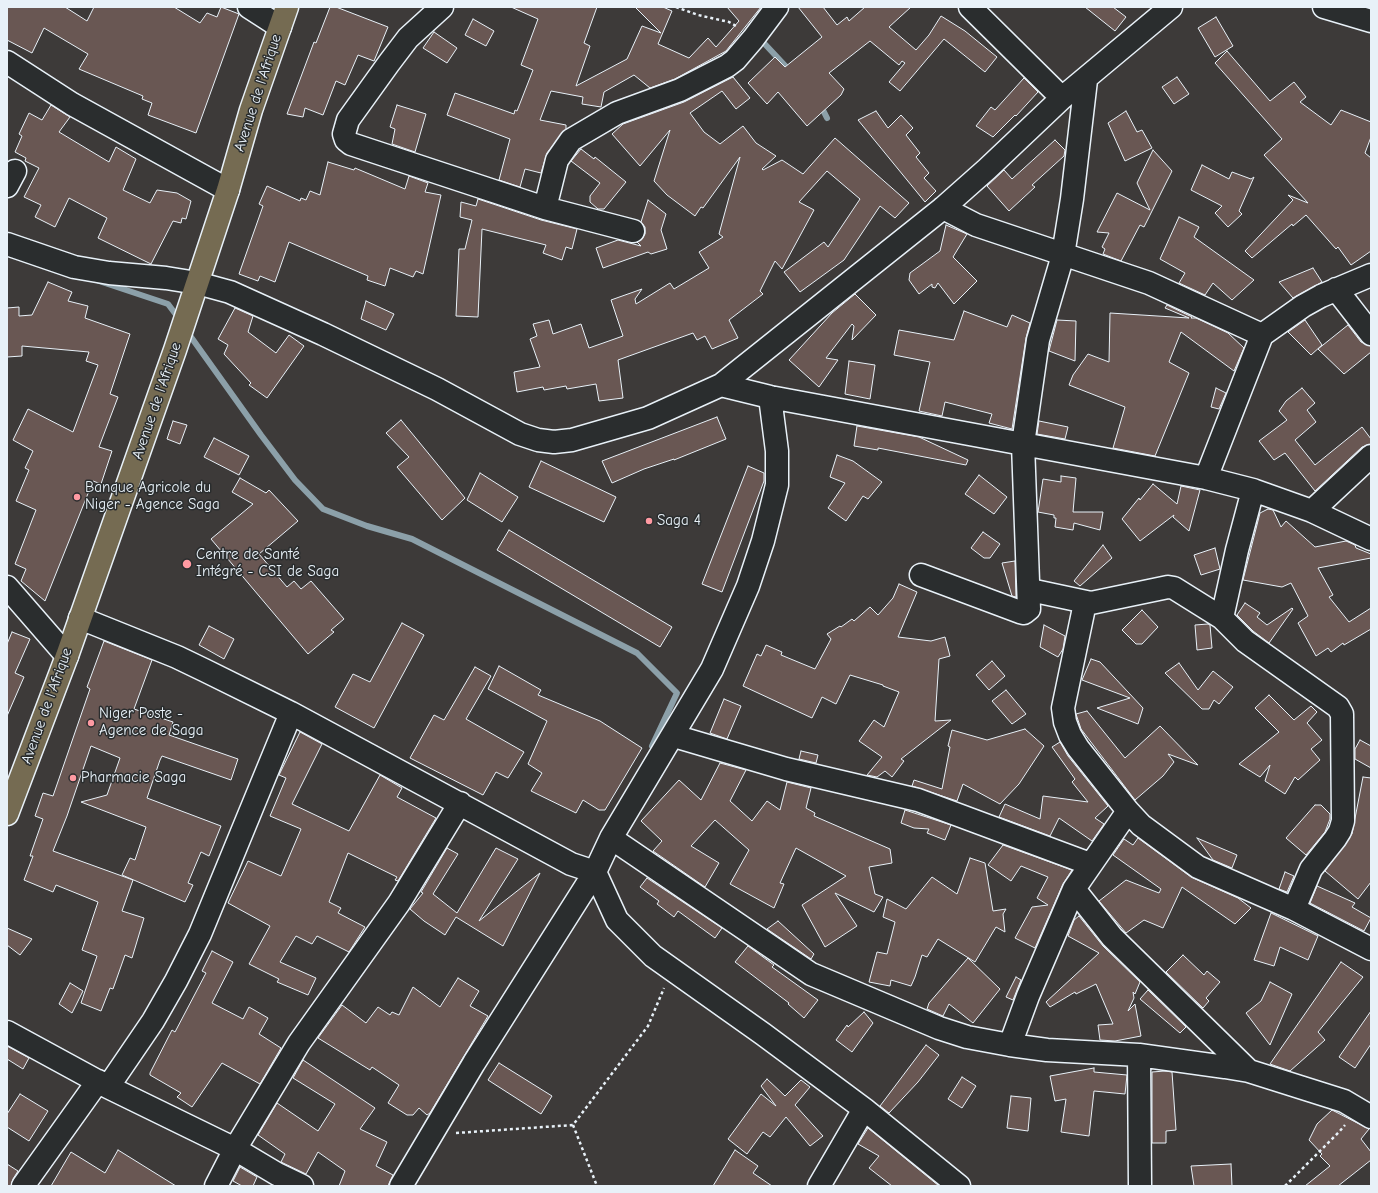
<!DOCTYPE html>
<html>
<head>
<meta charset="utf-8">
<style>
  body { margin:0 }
  #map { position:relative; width:1378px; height:1193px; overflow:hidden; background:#3d3a39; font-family:"Comic Neue",sans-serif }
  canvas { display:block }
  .frame { position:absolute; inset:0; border:8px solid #e8f1f8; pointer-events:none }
</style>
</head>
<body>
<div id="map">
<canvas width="1378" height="1193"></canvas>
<div class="frame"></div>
</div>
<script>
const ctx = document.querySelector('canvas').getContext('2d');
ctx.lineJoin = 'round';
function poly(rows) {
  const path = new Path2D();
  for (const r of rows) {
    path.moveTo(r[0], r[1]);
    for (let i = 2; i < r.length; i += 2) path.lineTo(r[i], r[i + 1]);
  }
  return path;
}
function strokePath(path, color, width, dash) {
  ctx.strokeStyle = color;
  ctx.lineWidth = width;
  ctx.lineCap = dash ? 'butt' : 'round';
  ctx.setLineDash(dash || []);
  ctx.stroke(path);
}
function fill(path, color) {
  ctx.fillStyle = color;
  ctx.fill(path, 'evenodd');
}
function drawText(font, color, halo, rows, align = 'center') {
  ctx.font = font + ' "Comic Neue",sans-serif';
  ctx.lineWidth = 3;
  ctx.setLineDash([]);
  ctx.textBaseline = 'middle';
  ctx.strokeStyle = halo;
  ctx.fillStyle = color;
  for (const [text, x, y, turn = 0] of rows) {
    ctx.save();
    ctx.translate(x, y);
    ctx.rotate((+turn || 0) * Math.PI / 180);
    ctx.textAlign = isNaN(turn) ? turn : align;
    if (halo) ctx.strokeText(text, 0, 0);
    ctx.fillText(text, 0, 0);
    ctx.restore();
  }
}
strokePath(poly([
  [762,41,791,72],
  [820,104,827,118],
  [99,281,168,304,180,320],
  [186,330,261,435,295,480,323,509,367,526,412,539,637,653,677,693,652,746]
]), '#8ca0a9', 6);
const building = poly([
  [7,7,65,7,87,21,94,7,174,7,200,23,207,13,217,17,221,7,239,14,196,133,148,115,152,103,142,99,143,96,79,69,88,54,44,28,32,53,7,40,7,7],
  [330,7,336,7,388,27,374,61,358,55,345,85,336,81,323,115,305,108,303,117,287,114,314,42,316,43,330,7],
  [511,7,597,7,584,43,590,46,576,86,627,59,642,26,661,33,635,7,663,7,672,11,658,44,689,58,708,38,716,47,739,21,727,7,761,7,726,51,675,79,650,88,634,75,604,92,601,107,582,104,583,97,551,91,540,120,566,125,566,129,547,153,541,173,525,169,520,187,499,180,510,139,447,115,455,93,514,114,515,110,517,111,533,70,521,65,538,19,511,7],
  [798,7,823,7,837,25,847,17,849,21,865,7,911,7,889,27,916,50,929,35,941,16,965,31,997,57,985,72,944,39,900,91,889,82,905,63,902,61,899,65,870,41,829,73,844,89,841,95,807,126,778,92,767,104,748,83,775,57,785,67,822,37,798,7],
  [1085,7,1113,7,1126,17,1115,31,1085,7],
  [1216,17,1233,46,1215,57,1198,28,1216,17],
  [473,19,494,31,486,46,465,35,473,19],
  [434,32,457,48,447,63,423,48,434,32],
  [1227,51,1270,101,1294,82,1306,97,1300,102,1331,125,1341,110,1371,122,1371,137,1365,153,1371,158,1371,251,1351,265,1338,247,1336,249,1306,215,1293,226,1292,224,1252,258,1245,251,1293,200,1288,195,1308,203,1264,155,1282,139,1215,63,1227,51],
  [733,77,750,98,736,109,722,91,690,113,704,132,720,144,743,126,756,143,776,156,762,169,763,170,782,160,803,174,835,138,909,203,895,218,880,206,844,260,800,292,784,272,824,242,828,247,860,199,827,171,799,202,814,210,782,269,775,261,760,291,763,294,729,320,738,338,712,349,705,336,697,340,693,333,618,360,623,398,599,401,596,384,567,389,566,386,544,390,543,387,517,392,514,372,540,367,530,339,537,336,533,324,549,320,553,334,581,324,589,348,623,336,611,300,642,289,635,299,636,304,670,283,674,289,709,268,699,252,723,237,719,234,740,157,703,208,701,207,695,216,667,195,654,181,670,130,640,166,612,134,623,124,684,102,733,77],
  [1177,77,1189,94,1174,104,1162,87,1177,77],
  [1024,78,1038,92,1016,116,1015,115,993,137,976,126,991,107,995,110,1024,78],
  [51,105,70,117,59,132,109,162,116,147,136,159,123,190,150,203,157,190,177,193,191,201,186,219,182,218,181,223,173,221,151,264,98,238,107,218,69,198,55,227,35,217,41,205,24,197,39,168,25,161,26,158,15,152,22,136,19,134,29,113,42,120,51,105],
  [397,105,426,114,415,152,392,144,395,129,390,127,397,105],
  [876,111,888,128,901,115,913,128,906,135,920,153,916,157,929,173,924,178,936,191,925,202,858,120,876,111],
  [1126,111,1137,132,1142,130,1152,148,1125,161,1108,123,1126,111],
  [1055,140,1065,150,1064,156,1032,185,1035,187,1009,211,987,186,1004,170,1012,179,1055,140],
  [581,149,594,159,595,157,626,182,604,209,598,209,590,202,590,196,600,183,571,161,581,149],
  [1153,150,1172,171,1144,227,1140,225,1121,261,1103,254,1105,249,1102,247,1109,233,1097,232,1117,193,1150,210,1137,183,1153,150],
  [328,162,354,170,355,168,405,189,409,176,428,183,425,192,441,195,423,274,416,271,413,277,390,268,385,286,367,280,368,276,289,242,275,282,260,276,258,281,239,274,263,206,259,204,267,186,300,201,301,198,306,200,310,191,320,195,328,162],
  [1202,165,1229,179,1232,172,1251,179,1254,177,1239,211,1242,214,1228,227,1215,213,1222,206,1191,190,1202,165],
  [478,199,541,220,577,229,572,249,566,247,562,260,543,253,546,245,482,229,478,317,456,316,459,249,465,249,472,220,460,217,461,202,476,206,478,199],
  [648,200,666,214,661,230,667,249,651,254,648,252,603,268,596,248,618,240,641,246,637,242,642,239,645,234,645,227,641,222,648,200],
  [1179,217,1199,227,1194,237,1254,280,1232,300,1213,283,1205,295,1179,283,1185,273,1160,259,1179,217],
  [946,225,967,234,953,257,977,281,954,304,938,283,935,288,932,287,932,284,919,294,909,280,910,273,940,251,946,225],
  [1313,268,1322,282,1293,298,1279,282,1313,268],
  [48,282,72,292,68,301,88,306,85,318,130,334,110,394,118,397,99,447,112,451,101,484,93,481,45,601,21,581,26,569,15,564,36,510,16,501,29,470,25,468,33,451,13,440,28,409,73,432,98,365,86,361,89,352,22,346,22,356,7,357,7,308,19,307,19,316,32,315,48,282],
  [855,294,876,315,852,340,854,326,852,324,826,358,838,360,819,387,789,360,832,313,855,294],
  [366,301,394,314,386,330,361,319,366,301],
  [1167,305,1192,317,1191,318,1196,318,1228,333,1244,348,1234,371,1181,332,1169,362,1189,373,1155,456,1113,448,1125,407,1069,385,1073,375,1088,354,1109,362,1110,313,1189,318,1165,308,1167,305],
  [235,308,253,316,248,332,276,353,289,335,304,346,267,398,249,385,251,383,224,354,228,345,218,339,235,308],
  [964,311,1007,327,1012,315,1030,323,1026,338,1012,429,989,423,992,414,945,402,942,416,919,411,930,362,894,355,899,330,954,340,964,311],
  [1057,320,1076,321,1075,361,1049,351,1057,320],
  [1305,320,1322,345,1311,355,1288,332,1305,320],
  [1348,325,1361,342,1371,346,1371,352,1344,374,1318,349,1348,325],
  [849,361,875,365,870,399,845,394,849,361],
  [1216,388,1226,393,1219,409,1211,407,1216,388],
  [1302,388,1315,403,1307,410,1316,422,1295,440,1315,465,1362,427,1371,439,1371,444,1362,447,1315,491,1285,453,1274,460,1259,441,1287,420,1279,411,1286,401,1302,388],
  [717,417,726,439,674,460,674,459,644,469,612,483,602,461,717,417],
  [401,420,465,498,442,520,397,467,409,457,386,433,401,420],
  [173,421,187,425,180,444,167,439,173,421],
  [1039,421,1068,427,1065,439,1037,434,1039,421],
  [857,426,919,437,968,460,966,465,878,448,878,450,854,446,857,426],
  [214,438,249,456,239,475,204,457,214,438],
  [837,455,853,461,882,482,868,499,863,496,846,521,828,508,845,483,830,477,837,455],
  [541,461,616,497,604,522,529,487,541,461],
  [748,466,764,473,764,481,722,592,702,584,748,466],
  [480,473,518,497,502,522,467,500,480,473],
  [979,475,1007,497,994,514,965,494,979,475],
  [1061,476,1076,478,1073,512,1103,512,1100,530,1074,523,1073,530,1055,527,1056,518,1054,518,1054,515,1038,512,1043,479,1061,482,1061,476],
  [240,478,266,493,269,490,298,521,259,554,287,587,294,581,301,589,311,581,344,619,331,630,334,632,308,654,211,539,253,504,232,492,240,478],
  [1153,484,1177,504,1181,486,1200,490,1189,531,1173,517,1174,515,1140,541,1122,519,1139,498,1140,500,1153,484],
  [1268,509,1273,510,1281,527,1286,521,1315,547,1346,541,1355,545,1356,548,1371,554,1371,558,1318,568,1333,595,1329,597,1349,622,1371,608,1371,629,1344,645,1343,643,1331,652,1328,648,1316,656,1298,623,1308,616,1291,583,1282,587,1243,580,1260,513,1268,509],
  [509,530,672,627,660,647,497,550,509,530],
  [983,532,1000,544,990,558,984,558,971,548,983,532],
  [1103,545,1112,558,1080,586,1074,581,1103,545],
  [1215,548,1220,569,1201,575,1194,555,1215,548],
  [1015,561,1016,597,1012,596,1002,563,1015,561],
  [899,584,917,592,898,637,931,641,945,637,950,656,939,659,935,721,951,720,901,759,904,761,892,777,885,771,877,777,867,775,882,757,859,741,874,720,884,727,899,692,883,686,883,685,850,675,836,704,822,697,812,718,743,686,757,654,761,656,766,645,782,652,781,655,815,669,831,639,827,634,840,626,841,627,852,619,854,621,870,607,878,615,893,598,899,584],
  [1245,603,1260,613,1257,617,1267,625,1292,608,1293,609,1269,643,1253,631,1237,615,1245,603],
  [1142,610,1158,627,1142,644,1136,644,1122,630,1142,610],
  [402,623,424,635,374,728,335,707,353,674,370,682,402,623],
  [1208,624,1210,625,1212,648,1197,650,1195,625,1208,624],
  [1044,625,1065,636,1063,649,1058,657,1040,647,1044,625],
  [209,626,234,639,224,659,199,645,209,626],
  [12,632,30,639,15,673,24,677,7,716,7,644,12,632],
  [104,641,152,660,134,709,173,722,169,735,238,759,231,780,162,756,160,760,147,798,221,826,209,856,201,852,188,883,193,885,185,902,122,875,130,858,135,860,146,827,81,802,107,795,120,758,91,746,67,816,53,851,133,880,122,911,144,918,132,958,125,955,113,989,110,988,101,1011,81,1003,97,956,82,950,98,902,56,885,53,892,24,880,33,856,30,856,43,819,35,816,43,793,53,796,90,689,87,687,104,641],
  [1091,659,1100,662,1143,708,1138,724,1097,708,1130,698,1082,680,1091,659],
  [992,661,1005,676,989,690,976,675,992,661],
  [1179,663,1198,690,1213,671,1233,687,1219,704,1214,700,1209,709,1202,709,1165,673,1179,663],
  [499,666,541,690,538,695,600,721,642,748,605,810,599,810,583,800,576,813,531,791,542,773,528,764,547,721,488,689,499,666],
  [475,667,491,676,466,719,524,752,508,778,496,772,483,795,410,758,434,715,444,720,475,667],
  [1006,690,1026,714,1012,724,992,701,1006,690],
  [1269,695,1294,720,1311,706,1317,712,1307,723,1322,740,1311,749,1320,760,1298,780,1295,777,1285,794,1265,781,1270,765,1260,777,1239,764,1279,732,1255,708,1269,695],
  [724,699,741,706,727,739,710,733,724,699],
  [1087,711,1125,758,1160,726,1198,765,1168,754,1174,762,1163,776,1135,800,1081,729,1076,714,1087,711],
  [1025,729,1044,746,1019,784,1000,804,963,784,957,801,912,786,914,780,942,789,950,747,948,746,952,730,987,740,1025,729],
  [300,732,322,744,292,804,349,831,380,775,402,788,397,797,436,818,398,881,395,880,397,877,348,853,329,902,341,908,338,913,365,927,349,952,317,936,312,944,296,936,280,962,316,978,308,995,277,982,279,979,249,964,270,926,228,903,248,861,281,876,301,829,270,816,286,778,279,775,300,732],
  [1360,740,1371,746,1371,768,1355,759,1355,749,1360,740],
  [1060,742,1068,756,1108,806,1095,818,1104,824,1092,841,1059,818,1050,836,999,817,1005,804,1040,819,1043,796,1088,802,1072,782,1075,779,1052,747,1060,742],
  [801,751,818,755,816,763,799,759,801,751],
  [720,763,746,770,730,801,752,821,767,801,780,810,787,782,811,788,806,808,815,813,814,816,890,849,892,863,869,867,875,894,883,897,874,912,835,893,857,926,825,947,802,905,846,876,796,848,780,883,784,884,774,908,730,884,749,850,715,820,691,846,719,863,705,887,653,851,662,841,641,821,679,780,701,800,720,763],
  [1363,777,1371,778,1371,882,1358,899,1325,871,1352,834,1363,777],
  [1315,805,1321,805,1330,814,1330,819,1325,832,1306,855,1286,838,1315,805],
  [905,810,951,825,945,840,927,833,929,829,914,828,901,823,905,810],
  [1138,838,1191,877,1238,898,1251,908,1235,924,1182,887,1163,928,1144,920,1126,933,1099,901,1126,880,1159,893,1161,889,1113,855,1124,839,1133,845,1138,838],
  [1197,838,1237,855,1232,868,1213,860,1197,838],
  [1003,845,1072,870,1063,884,1035,948,1015,938,1032,907,1048,905,1037,898,1048,877,1021,866,1011,881,988,865,1003,845],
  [447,848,458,854,433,894,457,913,496,848,518,859,479,921,540,873,503,946,456,917,445,935,424,921,410,909,423,893,421,892,447,848],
  [970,858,985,863,993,911,1006,909,1003,914,1005,932,996,927,975,962,938,939,927,957,922,955,915,977,911,986,891,980,890,986,869,982,877,952,887,954,895,922,883,917,887,899,906,909,932,877,957,894,970,858],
  [1285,872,1294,876,1287,892,1279,889,1285,872],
  [647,878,722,928,715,938,678,911,674,917,657,904,659,901,640,887,647,878],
  [1317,886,1355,903,1352,907,1371,918,1364,931,1310,903,1317,886],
  [1271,913,1318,936,1308,960,1280,947,1274,966,1254,960,1271,913],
  [1079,916,1103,946,1140,982,1135,994,1133,992,1134,998,1128,1011,1135,1004,1141,1036,1115,1041,1100,1040,1098,1025,1113,1024,1096,984,1076,994,1075,992,1050,1007,1046,1002,1099,953,1068,936,1074,920,1079,916],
  [778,921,814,954,811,959,767,929,778,921],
  [7,928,32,939,20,955,7,945,7,928],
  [748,946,774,965,772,967,818,1000,804,1018,788,1004,789,1003,735,962,748,946],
  [212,951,233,962,212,1003,243,1019,249,1007,268,1018,259,1034,281,1048,260,1084,222,1063,192,1107,177,1097,181,1093,150,1075,150,1073,172,1030,175,1032,206,973,202,971,212,951],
  [1183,955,1204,975,1207,971,1220,982,1206,998,1209,1001,1203,1008,1166,972,1183,955],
  [968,958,1000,989,973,1023,949,1004,943,1016,927,1009,929,1003,968,958],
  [1341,962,1363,977,1318,1032,1325,1040,1290,1071,1270,1064,1341,962],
  [1016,977,1021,980,1013,1000,1006,997,1016,977],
  [458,978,479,991,470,1006,488,1016,430,1113,427,1115,419,1108,413,1115,407,1115,388,1103,399,1085,372,1067,370,1070,318,1038,342,1005,366,1023,378,1007,390,1015,392,1012,399,1015,413,987,440,1007,458,978],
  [1270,982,1292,994,1270,1045,1246,1013,1261,1001,1270,982],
  [70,983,83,991,72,1013,59,1004,70,983],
  [1148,990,1186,1027,1180,1033,1140,999,1148,990],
  [1371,1011,1371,1044,1355,1068,1339,1057,1371,1011],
  [864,1012,873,1023,852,1052,836,1040,847,1025,848,1027,864,1012],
  [926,1045,939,1055,918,1082,889,1113,880,1106,926,1045],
  [7,1046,29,1058,23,1069,7,1059,7,1046],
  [303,1060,375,1108,360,1129,387,1142,376,1166,393,1175,388,1186,339,1186,345,1171,318,1152,306,1174,281,1162,285,1154,258,1135,277,1103,318,1131,335,1104,293,1078,303,1060],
  [499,1063,552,1096,541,1114,488,1080,499,1063],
  [1094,1068,1094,1072,1127,1075,1125,1094,1094,1091,1089,1136,1061,1132,1066,1099,1055,1101,1050,1076,1094,1068],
  [1165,1071,1172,1072,1176,1130,1166,1131,1166,1143,1152,1143,1152,1072,1165,1071],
  [962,1077,976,1086,962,1108,948,1099,962,1077],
  [767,1079,785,1096,801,1080,810,1087,795,1105,823,1136,810,1146,786,1117,770,1137,763,1132,747,1154,728,1139,761,1094,776,1106,761,1086,767,1079],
  [20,1094,48,1111,29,1141,7,1127,7,1114,20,1094],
  [1011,1096,1031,1098,1028,1131,1007,1128,1011,1096],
  [1332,1110,1369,1129,1361,1139,1371,1152,1371,1160,1338,1186,1305,1186,1330,1166,1320,1156,1322,1154,1309,1140,1317,1124,1332,1110],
  [868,1128,939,1186,892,1186,869,1168,879,1156,858,1144,868,1128],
  [118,1150,176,1186,51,1186,71,1152,105,1173,118,1150],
  [735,1150,758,1166,753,1173,772,1186,713,1186,735,1150],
  [7,1164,18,1171,13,1179,11,1186,7,1186,7,1164],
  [1231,1164,1232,1186,1194,1186,1191,1166,1231,1164],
  [240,1167,257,1177,253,1186,242,1186,233,1181,240,1167]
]);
fill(building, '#695753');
strokePath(building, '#e8f1f8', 1);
const minor = poly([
  [249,7,280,27],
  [442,7,408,38,389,63,348,120,344,134,346,140,351,144,545,208,633,231],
  [970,7,1062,98],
  [1324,7,1371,21],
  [7,62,72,104,228,190],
  [7,186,15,171],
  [545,208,557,160,571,140,617,113,680,90,727,66,735,60,753,39,777,7],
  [943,208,976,225,1149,283,1262,335],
  [7,244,74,267,109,273,166,278,197,283,230,292,323,334,437,389,520,434,538,440,554,442,572,440,648,418,721,385,943,208,987,169,1062,98,1171,7],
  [1336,289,1371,334],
  [721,385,770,397,1206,478,1253,490,1312,511,1371,539],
  [1206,478,1262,335,1303,306,1321,296,1371,275],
  [1312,511,1371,456],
  [921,575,1020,612,1024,613,1029,609,1023,444,1038,340,1063,255,1072,199,1086,80],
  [7,587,67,656],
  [1030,590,1091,603,1168,587,1174,588,1222,618,1237,550,1253,490],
  [1085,603,1063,708,1065,722,1070,735,1078,748,1128,811,1141,825,1198,867,1294,909,1371,949],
  [80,618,177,657,204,670,291,713,571,864,595,872,617,920,653,956,763,1034,864,1109,959,1186],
  [1222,618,1245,641,1338,707,1342,714,1343,821,1340,831,1335,839,1311,869,1294,909],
  [674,736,786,769,918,800,1090,864],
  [611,838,811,974,939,1028,967,1037,1010,1045,1028,996,1074,889,1128,811],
  [1074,889,1112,937,1249,1071],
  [7,1032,108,1087,153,1021,176,981,200,934,291,713],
  [1010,1045,1047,1050,1139,1055,1225,1067,1249,1071,1344,1101,1371,1117],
  [1139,1055,1140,1186],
  [108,1087,235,1149,216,1186],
  [23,1186,98,1081],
  [302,1186,277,1174,235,1149,299,1043,399,903,460,803],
  [401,1186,474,1063,595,872,611,838,712,669,748,586,763,541,777,485,777,451,770,397],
  [819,1186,864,1109]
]);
const major = poly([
  [7,814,67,656,175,350,228,190,251,110,287,7]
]);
strokePath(minor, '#e8f1f8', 25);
strokePath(major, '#e8f1f8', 25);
strokePath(poly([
  [676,7,698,15,729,22,738,27],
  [573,1125,597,1186],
  [456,1133,573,1125,648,1026,664,988],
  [1285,1186,1339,1132,1345,1125]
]), '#e8f1f8', 2.5, [3, 3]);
strokePath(minor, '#2a2d2e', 22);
strokePath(major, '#756b52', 22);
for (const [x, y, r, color] of [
  [77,497,4,"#ff9aa2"],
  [649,521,4,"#ff9aa2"],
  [187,564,5,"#ff9aa2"],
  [91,723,4,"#ff9aa2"],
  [73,778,4,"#ff9aa2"]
]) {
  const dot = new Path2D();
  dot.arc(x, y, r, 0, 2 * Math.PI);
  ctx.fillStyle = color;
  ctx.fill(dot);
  strokePath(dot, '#2a2d2e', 1.5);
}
drawText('15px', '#e8f1f8', '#2a2d2e', [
  ["Avenue de l'Afrique",258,93,-72],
  ["Avenue de l'Afrique",157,401,-71],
  ["Avenue de l'Afrique",47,706,-70]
]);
drawText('15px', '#e8f1f8', '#2a2d2e', [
  ["Banque Agricole du",85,488],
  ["Niger - Agence Saga",85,505],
  ["Saga 4",657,521],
  ["Centre de Santé",196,555],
  ["Intégré - CSI de Saga",196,572],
  ["Niger Poste -",99,714],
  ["Agence de Saga",99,731],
  ["Pharmacie Saga",81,778]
], 'left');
</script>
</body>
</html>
